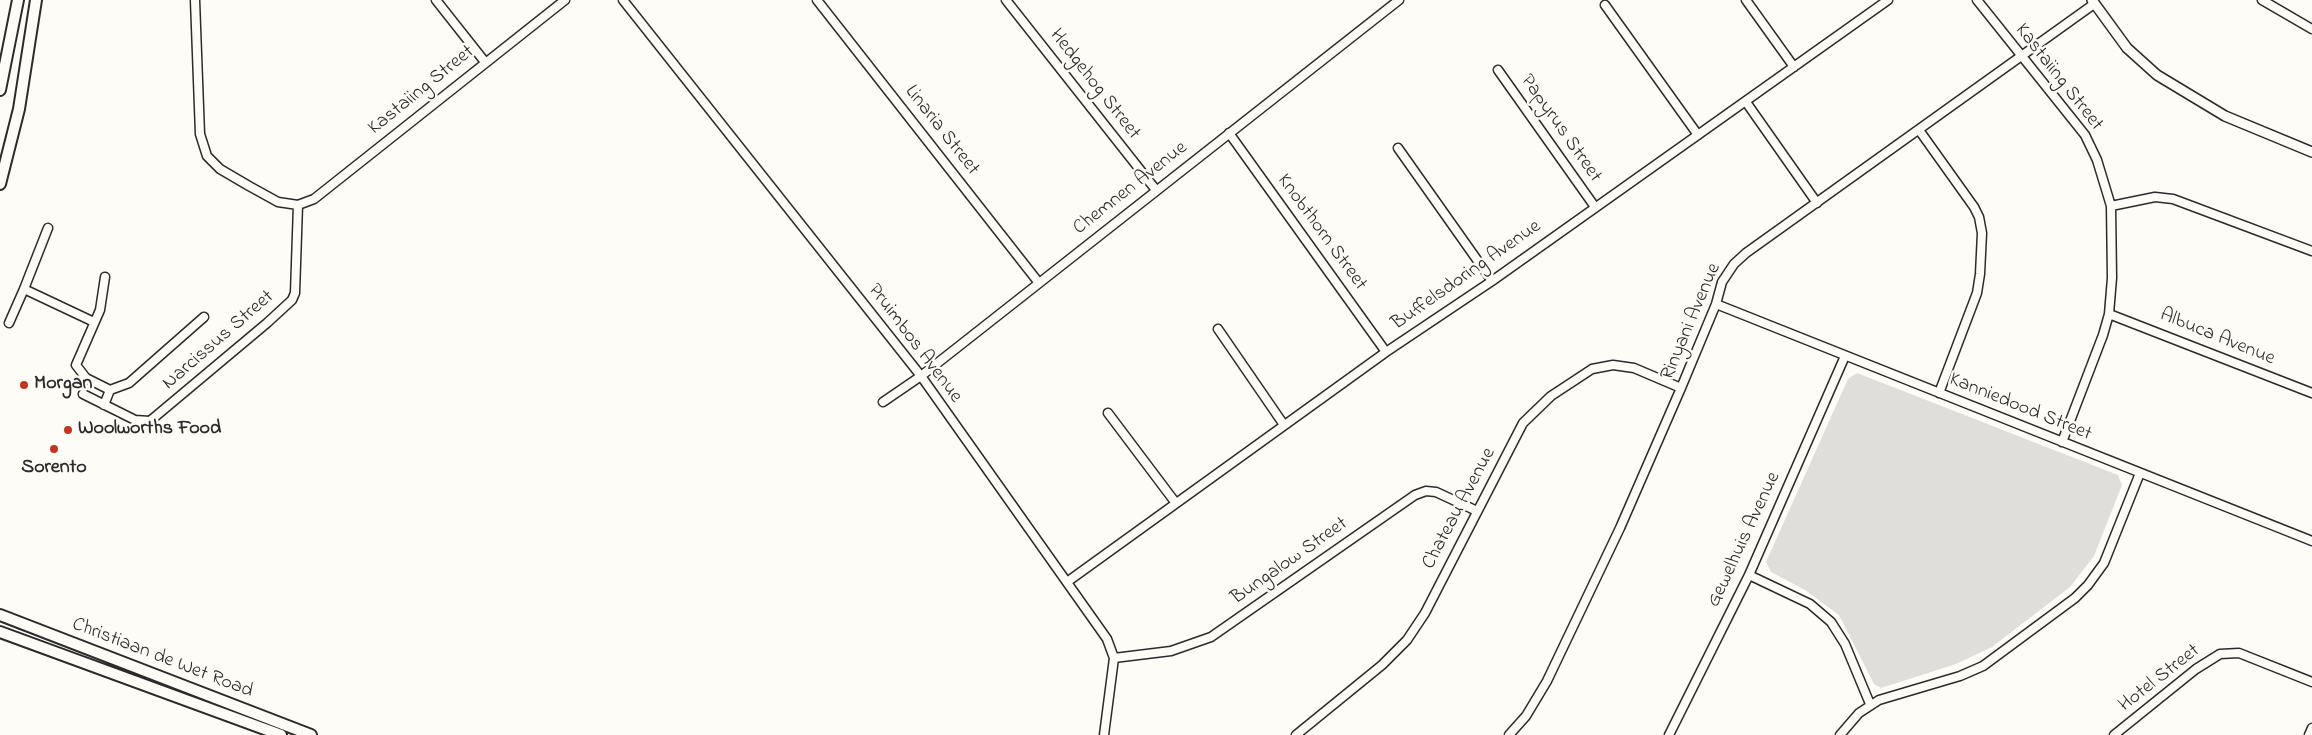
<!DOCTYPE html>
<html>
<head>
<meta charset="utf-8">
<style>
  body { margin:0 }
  canvas { display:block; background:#fdfcf7 }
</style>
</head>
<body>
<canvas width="2312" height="735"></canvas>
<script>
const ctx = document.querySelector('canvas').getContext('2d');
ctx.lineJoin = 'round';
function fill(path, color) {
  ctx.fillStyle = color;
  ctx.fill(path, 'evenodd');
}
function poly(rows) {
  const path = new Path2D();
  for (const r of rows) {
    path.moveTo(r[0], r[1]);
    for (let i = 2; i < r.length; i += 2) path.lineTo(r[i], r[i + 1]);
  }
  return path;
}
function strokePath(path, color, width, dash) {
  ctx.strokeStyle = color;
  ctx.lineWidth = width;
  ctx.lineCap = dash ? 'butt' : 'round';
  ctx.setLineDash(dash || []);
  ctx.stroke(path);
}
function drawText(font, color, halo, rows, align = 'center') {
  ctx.font = font + ' "Indie Flower",sans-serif';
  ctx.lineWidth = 5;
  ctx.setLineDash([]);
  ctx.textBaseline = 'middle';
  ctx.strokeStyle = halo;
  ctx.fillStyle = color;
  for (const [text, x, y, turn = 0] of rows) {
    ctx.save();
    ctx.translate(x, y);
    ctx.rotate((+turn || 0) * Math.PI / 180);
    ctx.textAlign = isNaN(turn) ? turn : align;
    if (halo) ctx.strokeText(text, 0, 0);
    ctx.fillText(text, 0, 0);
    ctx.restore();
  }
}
fill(poly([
  [1857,373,2118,475,2122,485,2094,556,2070,587,1992,647,1956,664,1881,688,1874,684,1839,615,1805,590,1771,572,1766,562,1848,379]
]), '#dfdeda');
const minor = poly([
  [195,0,200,134,207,156,220,169,249,186,278,202,298,205,314,199,565,0],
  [436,0,485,62],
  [623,0,921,376,1107,639,1114,658,1104,735],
  [817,0,1039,283],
  [1006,0,1156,190],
  [1746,0,1794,67],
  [1977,0,2085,135,2097,160,2111,206,2112,278,2109,314,2103,335,2062,442],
  [2262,0,2312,29],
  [1605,5,1698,135],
  [1498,70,1595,207],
  [1746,102,1817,203],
  [1919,130,1974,207,1979,217,1982,233,1980,274,1977,293,1939,393],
  [1229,133,1386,352],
  [1398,148,1492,281],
  [2111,206,2155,197,2173,199,2312,251],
  [48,228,24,289,94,322],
  [1716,304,2312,541],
  [2109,314,2312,393],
  [9,323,24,289],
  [1218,329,1284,425],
  [110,390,129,383,204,317],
  [83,394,135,420,150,421,267,323,292,300,295,293,298,205],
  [883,402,921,376,1399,0],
  [104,405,110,390,86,378,76,365,100,310,105,277],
  [1108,413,1175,502],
  [1749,575,1810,604,1831,622,1845,644,1870,704],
  [1067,582,1386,352,1492,281,1888,0],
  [1114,658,1171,651,1211,637,1415,495,1426,491,1436,492,1477,511],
  [1296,735,1382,665,1407,640,1425,613,1523,423,1551,396,1592,369,1613,365,1634,368,1681,388],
  [1509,735,1526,716,1547,681,1620,528,1681,388,1716,304,1722,282,1734,264,1746,253,2094,4],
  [1669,735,1749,575,1845,356],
  [1840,735,1859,713,1879,700,1960,676,1983,666,2075,598,2088,585,2104,563,2140,473],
  [2114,735,2196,669,2220,654,2239,653,2312,682],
  [2309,735,2312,728]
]);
const tertiary = poly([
  [2092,0,2127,48,2157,75,2225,116,2312,152]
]);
const secondary = poly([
  [0,90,18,0],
  [0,184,19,109,36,0],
  [0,615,311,735],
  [0,632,281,735]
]);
strokePath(minor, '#2b2b2b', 11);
strokePath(tertiary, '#2b2b2b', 12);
strokePath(secondary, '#2b2b2b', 14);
strokePath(minor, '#fdfcf7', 8);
strokePath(tertiary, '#fdfcf7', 9);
strokePath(secondary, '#fdfcf7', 10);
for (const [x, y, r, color] of [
  [24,385,5,"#c8321e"],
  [68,430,5,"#c8321e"],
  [54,449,5,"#c8321e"]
]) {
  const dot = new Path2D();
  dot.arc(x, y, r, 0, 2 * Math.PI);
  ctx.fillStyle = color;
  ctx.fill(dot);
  strokePath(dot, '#fdfcf7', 2);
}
drawText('20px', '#2b2b2b', '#fdfcf7', [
  ["Kastaiing Street",2058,78,52],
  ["Hedgehog Street",1094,85,52],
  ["Kastaiing Street",422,91,-39],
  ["Papyrus Street",1560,129,55],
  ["Linaria Street",941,131,52],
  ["Chemnen Avenue",1131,189,-38],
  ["Knobthorn Street",1321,233,54],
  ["Buffelsdoring Avenue",1467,276,-35],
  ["Rinyani Avenue",1692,322,-67],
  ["Albuca Avenue",2217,338,22],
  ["Narcissus Street",219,341,-41],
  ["Pruimbos Avenue",914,344,53],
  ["Kanniedood Street",2020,408,22],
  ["Chateau Avenue",1460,509,-62],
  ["Gewelhuis Avenue",1745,540,-65],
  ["Bungalow Street",1290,562,-35],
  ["Christiaan de Wet Road",162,659,21],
  ["Hotel Street",2160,679,-38]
]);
drawText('bold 20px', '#2b2b2b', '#fdfcf7', [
  ["Morgan",34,385],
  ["Woolworths Food",78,430],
  ["Sorento",54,469,"center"]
], 'left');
</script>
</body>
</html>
